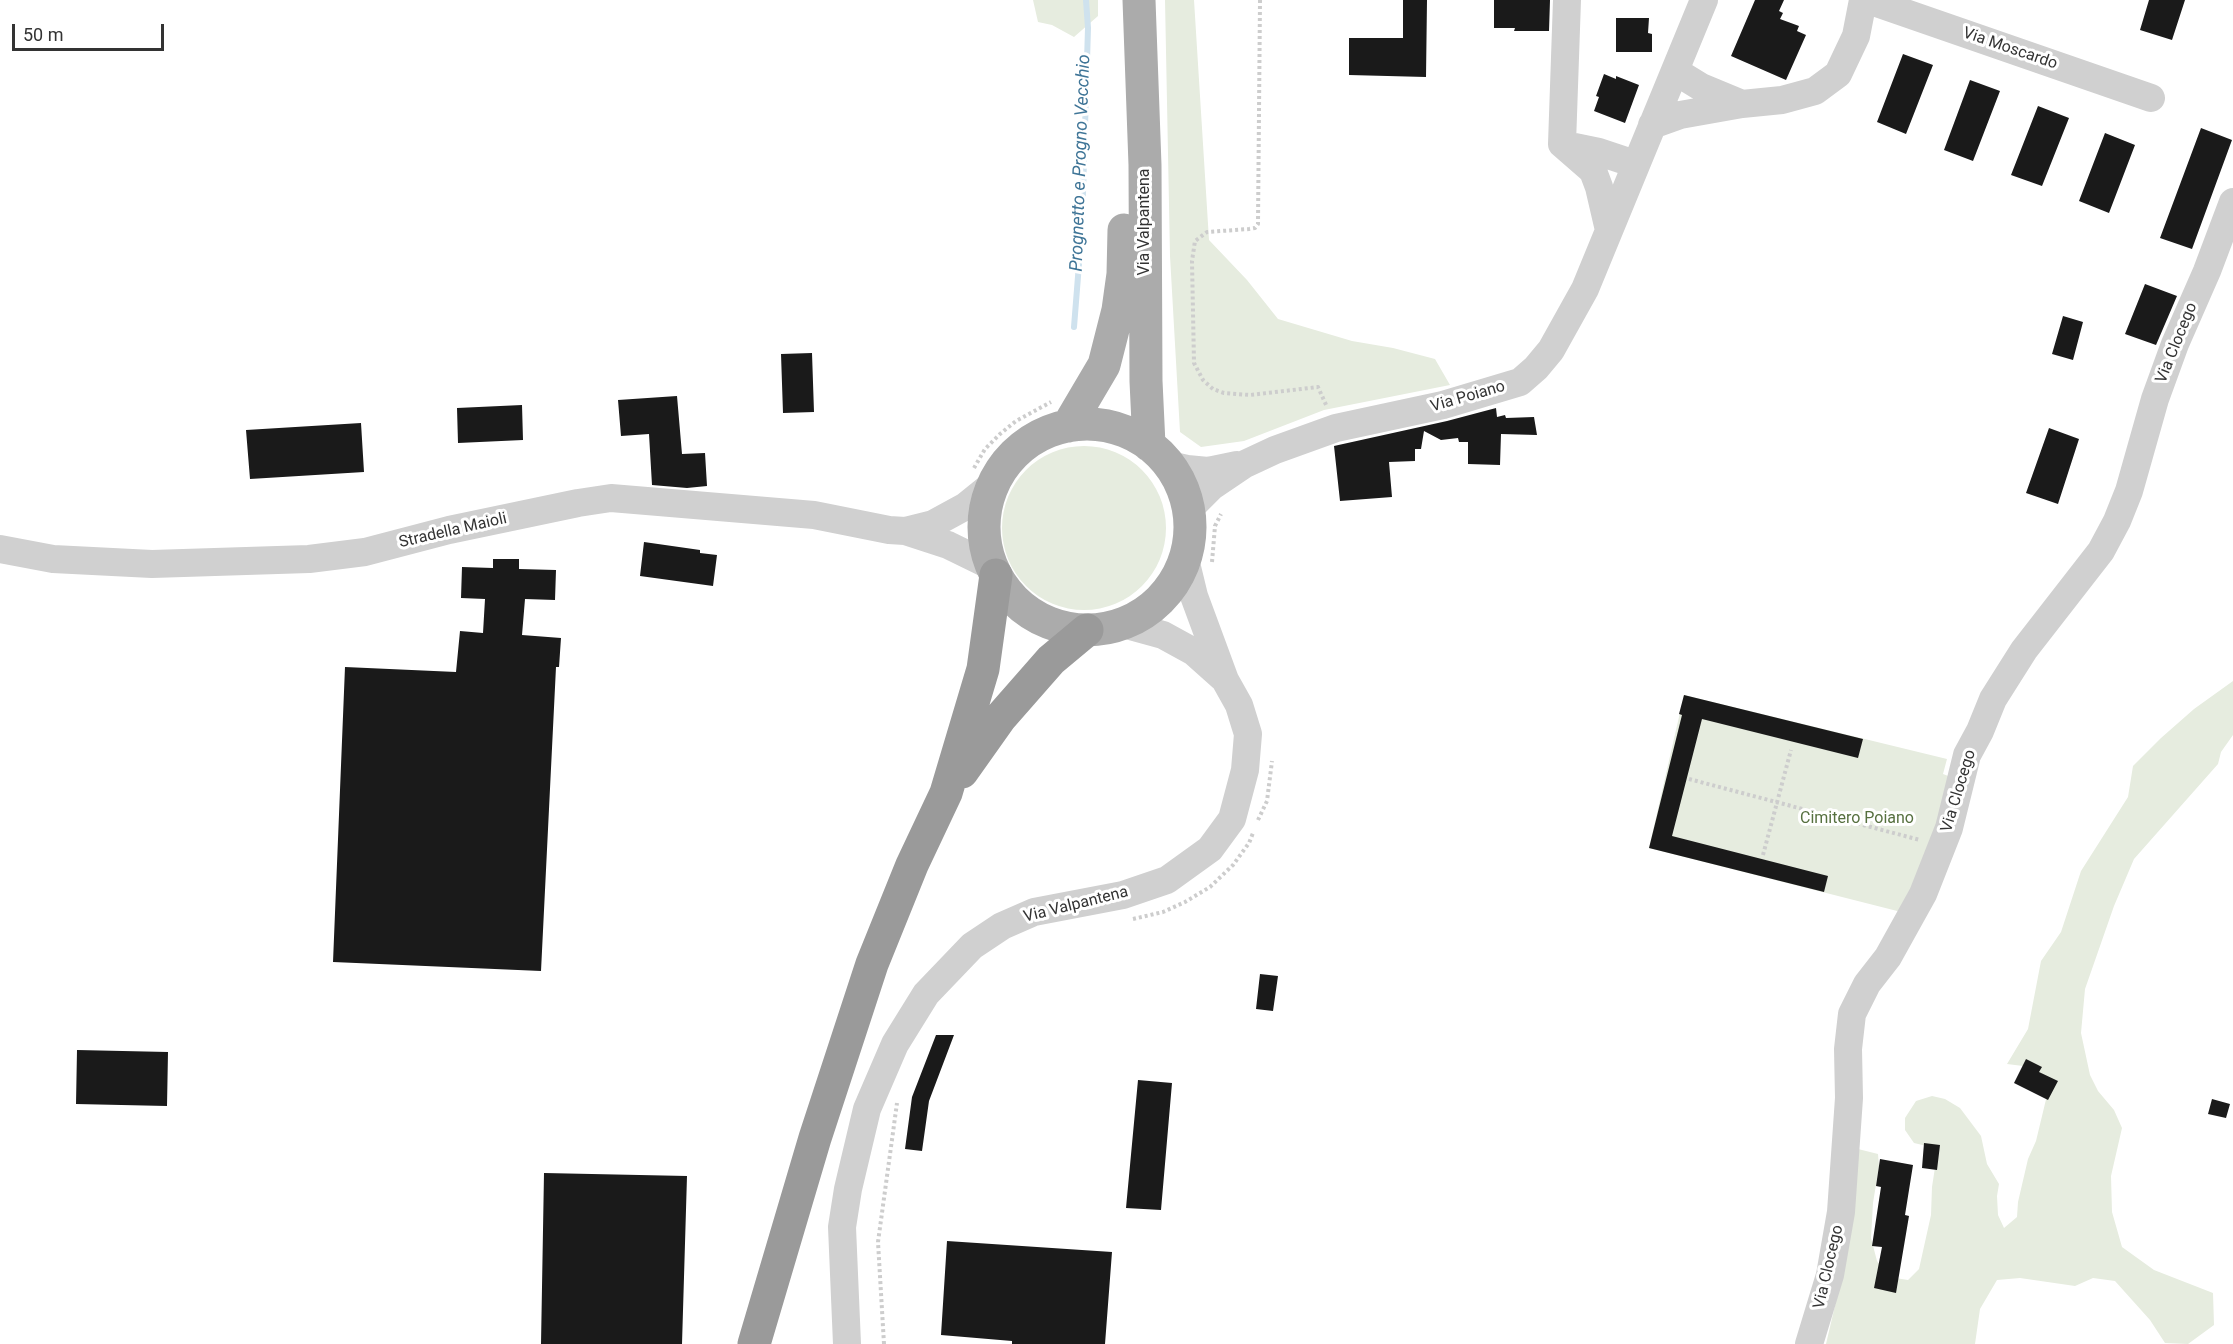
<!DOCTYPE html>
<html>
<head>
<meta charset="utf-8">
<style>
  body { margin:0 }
  #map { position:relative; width:2233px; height:1344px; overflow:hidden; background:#fff; font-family:Roboto,sans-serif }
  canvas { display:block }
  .scale { position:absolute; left:12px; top:24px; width:152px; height:27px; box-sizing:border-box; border:3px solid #333; border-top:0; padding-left:8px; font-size:18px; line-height:21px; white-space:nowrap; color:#333; -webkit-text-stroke:4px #fff; paint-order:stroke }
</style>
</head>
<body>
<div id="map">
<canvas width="2233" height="1344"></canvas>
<div class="scale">50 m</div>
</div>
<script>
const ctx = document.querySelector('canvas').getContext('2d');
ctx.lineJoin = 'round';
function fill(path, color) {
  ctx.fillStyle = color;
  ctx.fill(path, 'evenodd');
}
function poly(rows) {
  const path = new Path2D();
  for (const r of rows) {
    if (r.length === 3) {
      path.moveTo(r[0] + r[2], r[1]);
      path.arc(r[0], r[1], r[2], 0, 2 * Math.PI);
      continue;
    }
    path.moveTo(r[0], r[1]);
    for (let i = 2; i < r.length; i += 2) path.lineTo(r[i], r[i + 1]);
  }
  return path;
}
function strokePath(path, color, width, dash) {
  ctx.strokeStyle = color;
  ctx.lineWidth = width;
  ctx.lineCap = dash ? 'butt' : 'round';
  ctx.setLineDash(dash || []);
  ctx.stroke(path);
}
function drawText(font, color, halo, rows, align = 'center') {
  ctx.font = font + ' Roboto,sans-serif';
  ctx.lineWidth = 6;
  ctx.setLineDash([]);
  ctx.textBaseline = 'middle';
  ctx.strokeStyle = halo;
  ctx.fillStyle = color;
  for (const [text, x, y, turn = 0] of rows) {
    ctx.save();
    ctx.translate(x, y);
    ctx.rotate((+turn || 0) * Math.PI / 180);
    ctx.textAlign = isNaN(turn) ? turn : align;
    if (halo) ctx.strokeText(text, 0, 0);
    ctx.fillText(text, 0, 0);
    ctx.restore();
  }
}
fill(poly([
  [1033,0,1098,0,1098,16,1074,37,1052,25,1038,22],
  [1165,0,1194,0,1209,240,1247,280,1278,319,1352,341,1393,348,1435,359,1450,385,1324,410,1244,441,1201,447,1180,432,1170,256],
  [1084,528,82],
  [2233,681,2233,735,2221,752,2218,764,2134,859,2114,906,2085,989,2081,1033,2090,1075,2098,1091,2114,1110,2122,1128,2111,1176,2112,1212,2122,1247,2154,1270,2213,1293,2214,1325,2188,1344,2165,1343,2150,1320,2115,1281,2093,1278,2075,1286,2020,1278,1997,1280,1980,1309,1975,1344,1826,1344,1845,1263,1858,1149,1878,1154,1879,1166,1873,1203,1871,1238,1877,1261,1889,1277,1908,1280,1919,1269,1931,1215,1932,1187,1936,1161,1931,1147,1914,1143,1905,1130,1905,1118,1916,1101,1932,1096,1945,1099,1960,1108,1981,1136,1987,1164,1999,1184,1997,1196,1998,1215,2004,1228,2017,1217,2018,1202,2028,1159,2036,1141,2049,1087,2031,1067,2007,1064,2028,1029,2041,961,2061,932,2081,871,2128,797,2133,766,2161,738,2194,709],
  [1684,695,1947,759,1943,774,1951,777,1909,914,1649,848]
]), '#e6ecdf');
strokePath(poly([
  [1074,327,1082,226,1088,28,1086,0]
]), '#cfe2ee', 6);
fill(poly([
  [1403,0,1427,0,1426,77,1349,75,1349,38,1403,38],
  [1494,0,1550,0,1549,31,1514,31,1515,28,1494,28],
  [1755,0,1784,0,1779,11,1783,13,1780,19,1799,26,1797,31,1806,35,1786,80,1731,56],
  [2149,0,2185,0,2172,40,2140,30],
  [1616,18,1649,18,1648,33,1652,34,1652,52,1616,52],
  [1903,54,1933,65,1906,134,1877,122],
  [1604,74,1616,79,1616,76,1639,85,1625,123,1594,111,1599,97,1596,96],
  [1970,80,2000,91,1973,161,1944,150],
  [2038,106,2069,118,2042,186,2011,175],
  [2201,128,2232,140,2192,249,2160,238],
  [2105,133,2135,145,2109,213,2079,201],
  [2145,284,2177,296,2156,345,2125,334],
  [2063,316,2083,322,2073,360,2052,354],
  [812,353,814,412,783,413,781,354],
  [677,396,682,454,705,453,707,486,687,488,652,485,649,434,621,436,618,400],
  [522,405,523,440,458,443,457,408],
  [1496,408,1497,417,1505,415,1506,418,1534,417,1537,435,1501,434,1500,465,1468,464,1468,442,1459,442,1458,438,1441,440,1424,431,1421,449,1415,449,1415,461,1389,462,1392,497,1340,501,1334,446,1447,421],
  [361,423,364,472,250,479,246,430],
  [2049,428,2079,439,2058,504,2026,493],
  [644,542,700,550,700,553,717,555,713,586,640,576],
  [493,559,519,559,519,569,556,570,555,600,525,599,522,635,561,638,559,667,556,667,541,971,333,962,345,667,456,672,460,631,483,633,485,599,461,598,462,567,493,568],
  [1684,695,1863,739,1858,758,1702,719,1672,836,1828,876,1824,892,1649,848,1682,715,1679,714],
  [1260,974,1278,976,1273,1011,1256,1009],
  [936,1035,954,1035,929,1101,922,1151,905,1149,912,1097],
  [77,1050,168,1052,167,1106,76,1104],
  [2026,1059,2042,1067,2039,1072,2058,1081,2048,1100,2014,1083],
  [1138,1080,1172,1083,1161,1210,1126,1208],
  [2212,1099,2230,1104,2226,1118,2208,1114],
  [1924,1143,1940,1145,1937,1170,1922,1168],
  [1880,1159,1913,1165,1905,1215,1909,1216,1896,1293,1874,1288,1882,1247,1872,1246,1881,1187,1876,1186],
  [544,1173,687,1176,682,1344,541,1344],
  [947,1241,1112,1252,1105,1344,1012,1344,1012,1341,941,1335]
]), '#1a1a1a');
strokePath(poly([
  [1260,0,1258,224,1255,228,1249,229,1207,232,1195,241,1192,261,1194,363,1203,380,1213,389,1224,393,1250,395,1318,387,1327,407],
  [974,468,985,449,1000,434,1016,421,1051,402],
  [1212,562,1215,526,1221,514],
  [1689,779,1920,840],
  [1258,820,1267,801,1272,761],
  [1763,855,1791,750],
  [1133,919,1163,912,1185,902,1210,887,1233,865,1249,843,1253,833],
  [884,1344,878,1242,897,1103]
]), '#cdcdcd', 4, [3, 3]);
strokePath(poly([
  [1868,0,2151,98],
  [1675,71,1701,87,1742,104],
  [1652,125,1680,115,1742,104,1782,100,1815,91,1838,74,1856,36,1863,0],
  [1562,144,1567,0],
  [1562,144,1593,171,1599,187,1609,230],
  [1565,145,1599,152,1635,164],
  [1169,465,1187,469,1208,471,1237,465],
  [1188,510,1211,487,1245,464,1275,450,1336,428,1443,405,1520,382,1536,368,1551,350,1585,289,1704,0],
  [905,531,933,524,966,506,992,485],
  [0,549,53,559,152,564,309,559,365,552,449,530,578,503,611,498,814,515,889,530,905,531,948,545,991,566],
  [1123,624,1163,635,1194,652,1222,677],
  [847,1344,842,1227,848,1189,867,1109,895,1044,926,994,972,946,1002,926,1034,912,1123,895,1167,880,1210,849,1232,819,1245,770,1248,734,1239,705,1225,680,1194,596,1185,559],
  [1809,1344,1830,1275,1841,1212,1849,1098,1848,1049,1852,1014,1867,984,1888,957,1923,894,1949,828,1967,755,1980,731,1993,699,2024,650,2101,551,2117,521,2129,491,2155,399,2175,344,2207,271,2233,202]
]), '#d0d0d0', 28);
strokePath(poly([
  [1139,0,1145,165,1146,381,1149,445],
  [1087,527,103],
  [1068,426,1104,365,1118,310,1123,274,1124,230]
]), '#ababab', 33);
strokePath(poly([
  [962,772,1001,717,1051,660,1087,630],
  [754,1344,815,1138,872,964,912,865,946,793,983,669,996,575]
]), '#9a9a9a', 33);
drawText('16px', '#333', '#fff', [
  ["Via Moscardo",2010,49,19],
  ["Via Valpantena",1145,222,-90],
  ["Via Clocego",2177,343,-68],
  ["Via Poiano",1468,397,-16],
  ["Stradella Maioli",453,531,-13],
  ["Via Clocego",1959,791,-73],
  ["Via Valpantena",1076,905,-14],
  ["Via Clocego",1829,1267,-77]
]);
drawText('16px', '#56703f', '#fff', [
  ["Cimitero Poiano",1857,819]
]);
drawText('italic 18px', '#3f7597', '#fff', [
  ["Prognetto e Progno Vecchio",1081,163,-88]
]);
</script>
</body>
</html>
